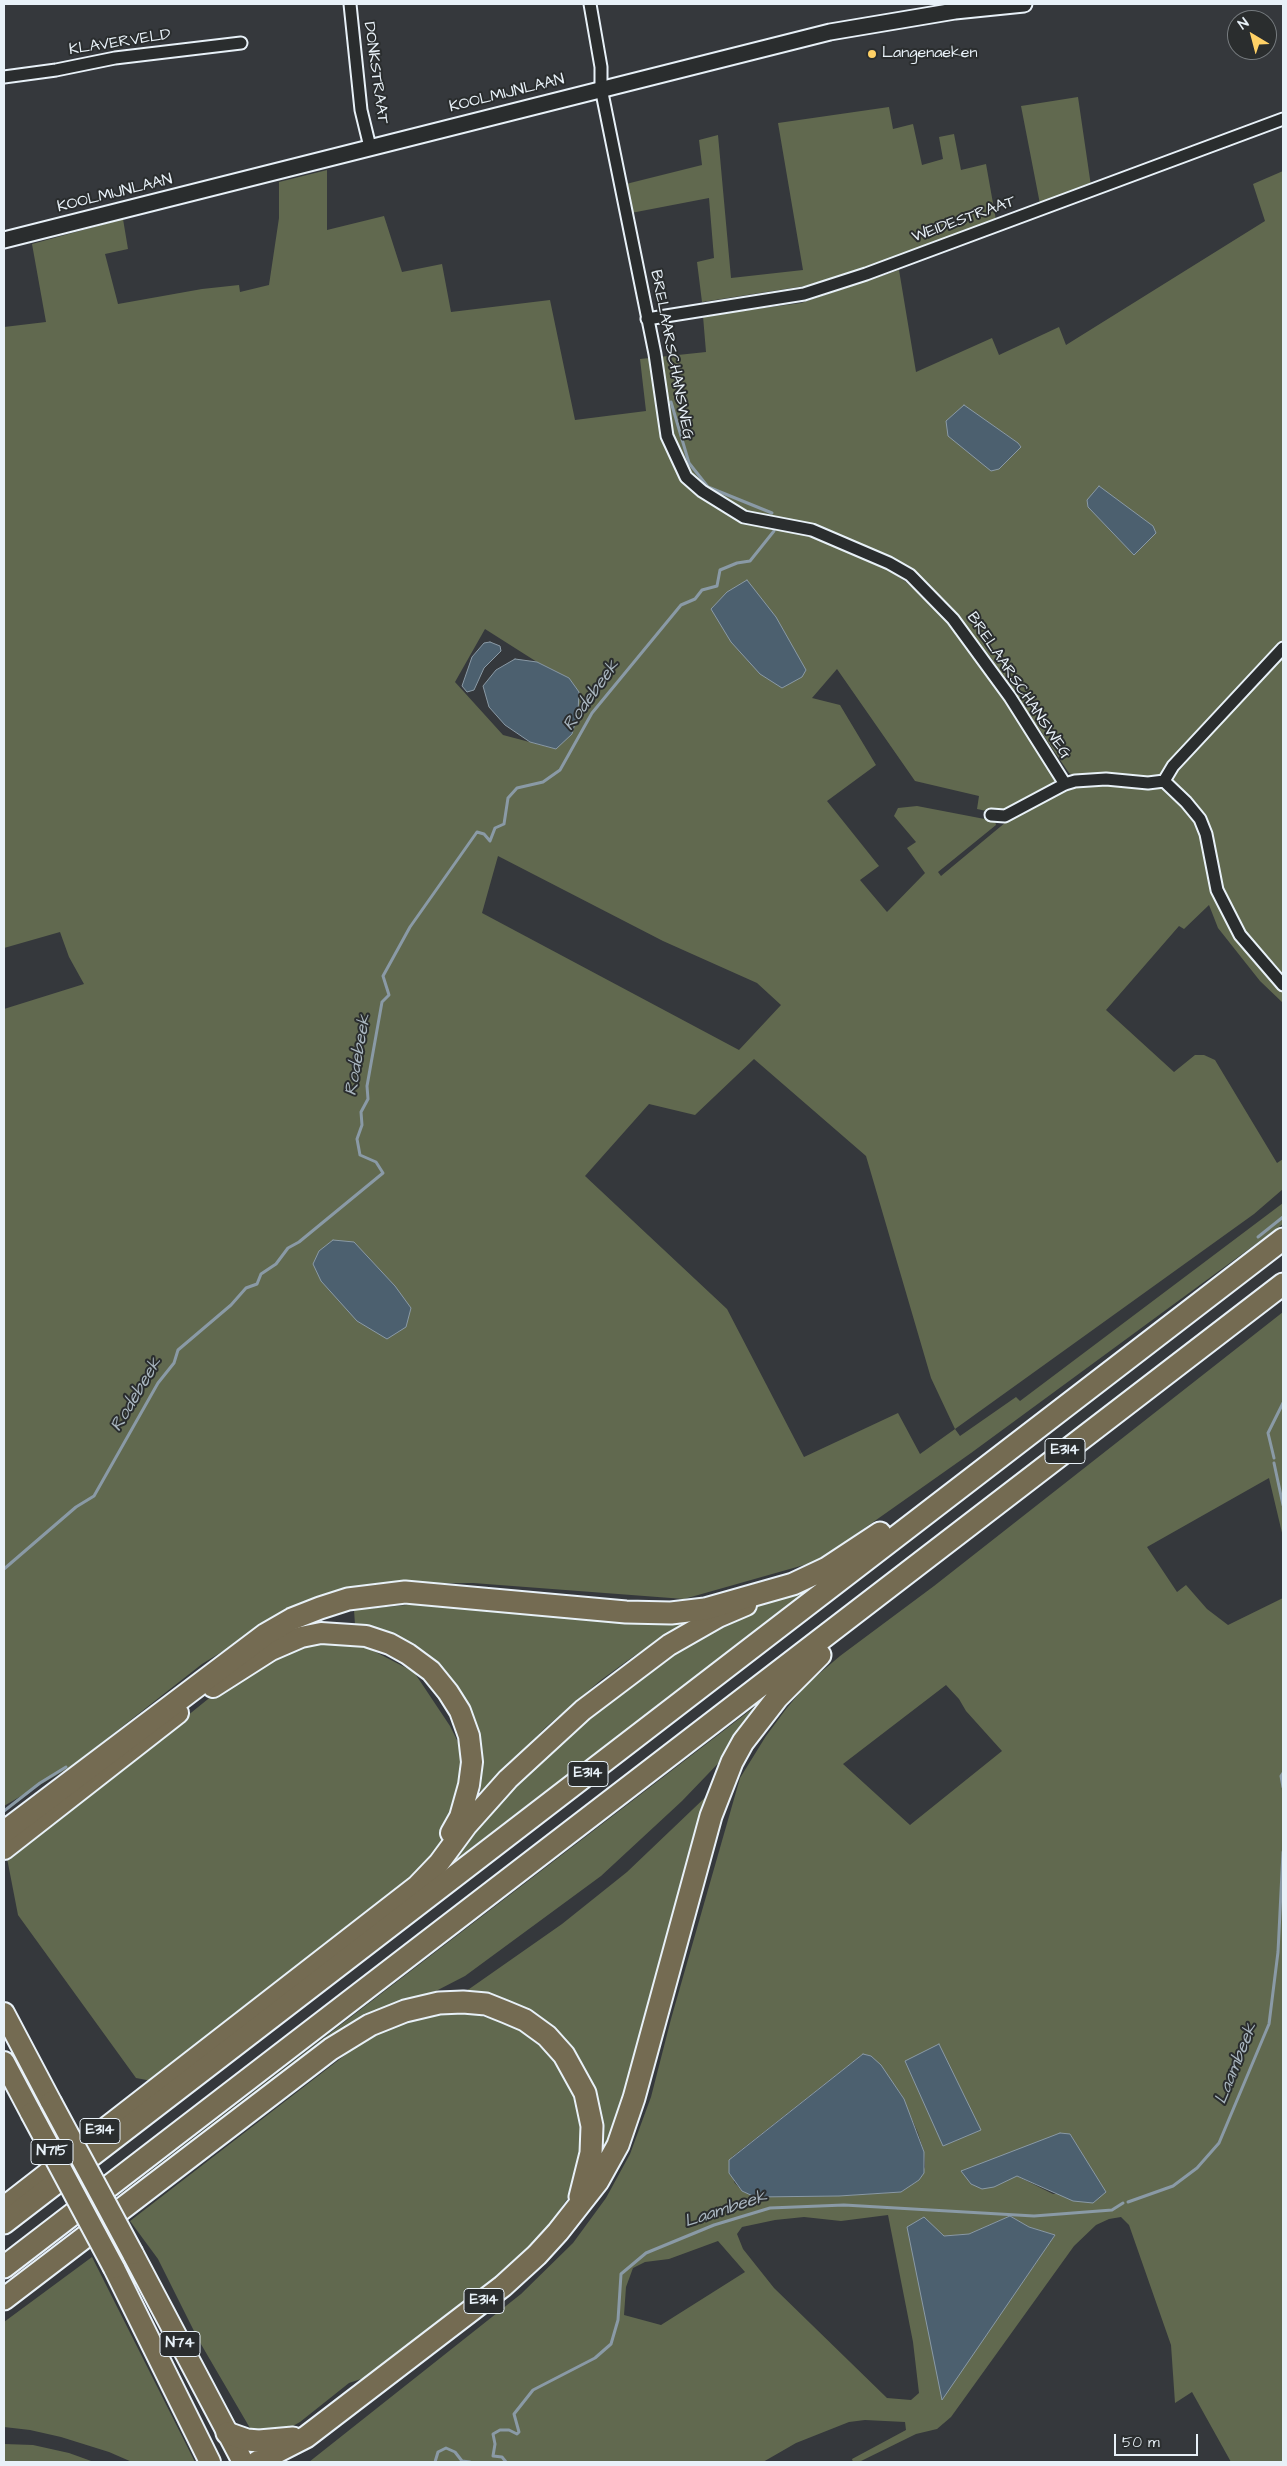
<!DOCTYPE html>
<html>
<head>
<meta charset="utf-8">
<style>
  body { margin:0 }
  #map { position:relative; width:1287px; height:2466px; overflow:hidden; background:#35383c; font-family:"Architects Daughter",sans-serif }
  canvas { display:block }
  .frame { position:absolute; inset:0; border:5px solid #e8f1f8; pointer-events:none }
  .north { position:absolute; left:1227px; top:10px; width:50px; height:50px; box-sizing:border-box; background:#2a2d2e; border:1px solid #767b7f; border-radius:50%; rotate:323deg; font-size:14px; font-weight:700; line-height:20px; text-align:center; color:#e8f1f8 }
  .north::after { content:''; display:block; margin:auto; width:18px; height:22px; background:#ffd166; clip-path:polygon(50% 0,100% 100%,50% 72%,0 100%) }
  .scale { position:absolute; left:1114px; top:2434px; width:84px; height:22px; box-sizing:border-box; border:2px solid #e8f1f8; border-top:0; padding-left:6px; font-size:15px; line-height:18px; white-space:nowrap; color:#e8f1f8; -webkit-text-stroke:4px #2a2d2e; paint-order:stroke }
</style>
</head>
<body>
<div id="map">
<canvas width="1287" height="2466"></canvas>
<div class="frame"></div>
<div class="north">N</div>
<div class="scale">50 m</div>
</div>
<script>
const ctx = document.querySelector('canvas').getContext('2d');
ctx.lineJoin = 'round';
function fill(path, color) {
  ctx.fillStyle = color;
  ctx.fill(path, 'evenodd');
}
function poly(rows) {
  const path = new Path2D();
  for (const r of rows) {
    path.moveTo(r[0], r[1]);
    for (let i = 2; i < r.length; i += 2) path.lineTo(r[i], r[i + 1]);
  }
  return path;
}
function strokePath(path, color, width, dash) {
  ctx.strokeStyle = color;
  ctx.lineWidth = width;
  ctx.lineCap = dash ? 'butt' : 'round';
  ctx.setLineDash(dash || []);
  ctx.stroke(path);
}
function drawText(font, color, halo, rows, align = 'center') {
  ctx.font = font + ' "Architects Daughter",sans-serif';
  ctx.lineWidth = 4;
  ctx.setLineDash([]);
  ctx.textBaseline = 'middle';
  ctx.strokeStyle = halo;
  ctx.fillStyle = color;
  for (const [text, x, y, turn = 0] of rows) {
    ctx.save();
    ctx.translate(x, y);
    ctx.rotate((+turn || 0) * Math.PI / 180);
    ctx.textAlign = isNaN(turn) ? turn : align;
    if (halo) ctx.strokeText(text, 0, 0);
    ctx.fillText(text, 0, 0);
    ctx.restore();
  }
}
fill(poly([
  [1078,97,1091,186,1040,204,1021,106],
  [889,107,893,129,913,124,922,165,943,159,939,137,954,134,961,170,986,164,996,220,866,268,805,286,702,302,697,262,714,258,709,198,631,213,626,184,702,165,699,140,718,135,731,278,803,270,778,123],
  [327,170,327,230,384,216,402,272,442,264,451,312,550,300,575,420,646,411,640,359,706,352,703,316,801,303,899,270,916,372,992,338,999,355,1059,327,1066,345,1265,221,1253,184,1283,171,1283,1003,1260,981,1218,928,1209,905,1184,929,1179,926,1106,1010,1174,1072,1195,1055,1204,1055,1215,1060,1277,1163,1283,1159,1283,1189,1254,1214,955,1429,960,1436,1016,1397,1020,1401,1283,1203,1283,1224,971,1453,818,1561,684,1599,473,1583,377,1584,296,1606,202,1664,72,1766,4,1806,4,1009,84,984,69,957,60,932,4,948,4,327,46,322,32,244,123,219,128,249,105,254,118,304,202,289,239,285,240,292,269,285,279,218,279,182],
  [964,406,1018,443,1021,447,999,469],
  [813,527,898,563,927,582,950,606,991,658,1069,773,1075,776,1163,776,1162,789,1108,786,1079,787,1054,795,1006,822,941,876,938,872,996,825,995,821,917,806,898,808,894,816,916,842,907,848,925,873,887,912,860,880,879,866,827,801,876,765,840,705,812,698,837,669,915,781,979,796,977,809,1001,814,1059,781,998,687,943,616,906,582,886,568,843,549,793,531],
  [485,629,537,662,569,678,556,749,503,735,455,682],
  [498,856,663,941,757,983,781,1005,739,1050,482,913],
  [754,1059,866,1156,931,1378,955,1429,920,1454,898,1413,804,1457,727,1309,585,1176,649,1104,695,1115],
  [1283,1312,1283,1537,1269,1478,1147,1547,1177,1592,1186,1585,1207,1609,1228,1625,1283,1598,1283,2462,1231,2462,1192,2392,1175,2403,1171,2345,1129,2225,1121,2217,1109,2219,1096,2225,1074,2246,951,2417,937,2429,916,2434,859,2462,853,2462,852,2459,906,2430,905,2422,865,2420,849,2422,796,2443,763,2462,309,2462,521,2294,573,2243,606,2198,630,2154,651,2097,671,2019,740,1778,766,1736,786,1709,807,1684,840,1656,934,1586],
  [946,1685,959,1699,966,1711,1002,1751,910,1825,843,1764],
  [863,2054,871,2056,901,2094,918,2133,924,2152,925,2167,919,2180,901,2192,839,2196,755,2197,742,2191,734,2182,732,2157],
  [1070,2134,1105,2192,1053,2194,1017,2176,1009,2178],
  [888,2215,913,2342,919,2393,911,2400,887,2398,774,2288,743,2249,737,2234,742,2227,775,2220,804,2217,841,2221],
  [1010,2216,1029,2227,1055,2235,942,2399,930,2224,944,2236,969,2234],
  [718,2241,745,2272,661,2325,624,2315,626,2287,633,2268,645,2262,669,2259],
  [822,1581,532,1803,442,1871,465,1839,562,1738,693,1639,755,1607,787,1597],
  [428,1603,689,1618,689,1622,634,1656,601,1680,546,1727,480,1794,482,1766,463,1704,355,1625,354,1610],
  [329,1642,368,1648,414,1672,450,1726,461,1748,461,1783,451,1825,435,1853,424,1868,152,2081,136,2078,18,1915,6,1853,171,1729,234,1678,281,1653],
  [774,1692,731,1750,682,1801,601,1876,465,1976,434,1992,394,2007,121,2203,118,2196,127,2189],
  [714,1789,604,2163,573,2059,462,1994,562,1924,627,1872],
  [450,2013,475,2014,514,2026,550,2054,563,2071,573,2090,583,2134,577,2177,568,2198,542,2235,519,2260,429,2331,367,2377,349,2383,300,2422,282,2432,254,2435,198,2339,158,2259,130,2221,362,2042,393,2025,426,2015],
  [92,2257,195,2462,132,2462,109,2452,61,2437,30,2430,4,2427,4,2322],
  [4,2444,33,2445,69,2453,94,2462,4,2462]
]), '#61694f');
const water = poly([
  [964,405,1018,443,1021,447,999,469,991,471,948,436,946,421,964,405],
  [1099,486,1153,526,1156,533,1134,555,1088,507,1087,500,1099,486],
  [747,580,776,617,806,670,802,677,782,688,760,674,731,642,711,609,727,592,747,580],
  [490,642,500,646,501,651,484,668,474,690,467,692,462,686,472,657,484,643,490,642],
  [515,659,537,662,569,678,579,692,578,712,572,734,556,749,530,742,505,725,489,707,483,686,496,670,515,659],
  [333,1240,354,1242,395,1286,411,1308,406,1327,387,1339,357,1321,321,1281,313,1264,319,1251,333,1240],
  [939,2044,981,2130,943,2146,905,2061,939,2044],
  [863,2054,871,2056,881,2065,904,2099,924,2152,924,2173,919,2180,901,2192,839,2196,755,2197,742,2191,729,2173,729,2160,863,2054],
  [1060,2133,1070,2134,1106,2192,1093,2203,1073,2201,1017,2176,994,2187,982,2189,971,2184,961,2171,1060,2133],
  [1010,2216,1029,2227,1055,2235,942,2400,907,2227,924,2217,944,2236,969,2234,1010,2216]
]);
fill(water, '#4c606f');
strokePath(water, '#8a9aa6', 1);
strokePath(poly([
  [671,402,689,463,708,487,772,513],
  [1258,1237,1283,1217],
  [1274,1458,1268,1433,1283,1403],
  [1274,1463,1283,1505],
  [4,1569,76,1507,94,1496,158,1383,174,1363,178,1350,231,1305,246,1288,257,1284,261,1274,276,1264,288,1248,299,1242,383,1173,376,1162,360,1155,357,1139,362,1125,361,1112,368,1099,367,1086,382,1002,389,995,383,976,410,927,477,832,484,834,490,841,495,828,504,824,508,798,517,788,543,782,560,770,592,713,681,605,695,599,702,590,717,586,720,570,737,563,750,561,774,531],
  [1283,1773,1281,1776,1283,1787],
  [4,1811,40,1783,66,1767],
  [1128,2202,1173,2186,1197,2168,1219,2143,1269,2024,1278,1952,1283,1852],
  [435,2462,438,2452,446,2448,455,2452,462,2461,470,2462],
  [506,2462,502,2457,493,2456,495,2444,493,2434,500,2430,509,2430,517,2434,519,2432,514,2414,533,2390,595,2358,611,2344,618,2320,621,2274,646,2253,714,2225,770,2208,844,2205,1034,2216,1112,2210,1123,2203]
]), '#8a9aa6', 3);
const minor = poly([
  [350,4,361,110,370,147],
  [590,4,601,67,601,88,655,354,667,436,686,477,702,491,744,517,812,530,889,563,910,575,953,619,1010,697,1065,784],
  [4,77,56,70,115,58,241,43],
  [647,319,804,294,866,274,1283,119],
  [1164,781,1186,802,1200,819,1206,834,1217,890,1240,935,1283,985],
  [1164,781,1173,766,1283,648],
  [991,815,1005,816,1065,784,1075,781,1106,779,1148,783,1164,781]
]);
const tertiary = poly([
  [4,240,830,32,955,11,1024,4]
]);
const trunk = poly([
  [213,1687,271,1650,301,1637,321,1633,366,1636,390,1644,408,1654,431,1671,448,1692,460,1711,469,1736,472,1762,469,1785,460,1817,451,1833],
  [4,1849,178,1713],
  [4,2013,51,2102],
  [4,2062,31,2113],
  [4,2207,417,1886,439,1863,467,1825,508,1779,583,1710,669,1645,718,1617,746,1605],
  [133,2254,243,2462],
  [114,2268,210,2462]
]);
const motorway = poly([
  [4,1832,266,1634,292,1619,320,1608,348,1599,405,1592,626,1612,671,1613,705,1609,793,1584,827,1568,880,1533],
  [4,2223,1283,1239],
  [4,2267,1283,1284],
  [4,2299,331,2049,370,2025,405,2011,439,2003,463,2002,486,2004,506,2012,525,2020,547,2036,564,2055,585,2093,592,2126,591,2153,580,2197],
  [227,2433,247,2440,259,2441,293,2438],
  [257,2462,306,2437,503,2286,537,2255,558,2232,598,2181,618,2145,634,2098,711,1816,732,1762,743,1742,777,1698,820,1655]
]);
strokePath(minor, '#e8f1f8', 15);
strokePath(tertiary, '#e8f1f8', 19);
strokePath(trunk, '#e8f1f8', 24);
strokePath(motorway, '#e8f1f8', 25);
strokePath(minor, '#2a2d2e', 11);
strokePath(tertiary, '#2a2d2e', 15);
strokePath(trunk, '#746b52', 20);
strokePath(motorway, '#746b52', 21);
const trunkBridge = poly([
  [51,2102,133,2254],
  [31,2113,114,2268]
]);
strokePath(trunkBridge, '#e8f1f8', 24, []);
strokePath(trunkBridge, '#746b52', 20);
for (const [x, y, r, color] of [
  [872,54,5,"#ffd166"]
]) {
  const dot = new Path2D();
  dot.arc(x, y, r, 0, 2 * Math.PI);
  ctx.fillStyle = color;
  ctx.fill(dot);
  strokePath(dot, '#2a2d2e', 2);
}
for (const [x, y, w] of [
  [1065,1451,40],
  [588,1774,40],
  [100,2131,40],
  [52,2152,42],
  [484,2301,40],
  [180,2344,40]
]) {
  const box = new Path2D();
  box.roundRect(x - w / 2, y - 12.5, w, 25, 4);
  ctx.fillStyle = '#2a2d2e';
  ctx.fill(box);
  strokePath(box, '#e8f1f8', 1);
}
drawText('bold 15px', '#e8f1f8', null, [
  ["E314",1065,1451],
  ["E314",588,1774],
  ["E314",100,2131],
  ["N715",52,2152],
  ["E314",484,2301],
  ["N74",180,2344]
]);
drawText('16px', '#e8f1f8', '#2a2d2e', [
  ["KLAVERVELD",120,43,-9],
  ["DONKSTRAAT",375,73,82],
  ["KOOLMIJNLAAN",507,94,-14],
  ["KOOLMIJNLAAN",115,194,-14],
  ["WEIDESTRAAT",964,220,-20],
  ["BRELAARSCHANSWEG",671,355,79],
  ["BRELAARSCHANSWEG",1018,686,56]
]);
drawText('16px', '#e8f1f8', '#2a2d2e', [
  ["Langenaeken",882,54]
], 'left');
drawText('italic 18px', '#aab7c1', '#2a2d2e', [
  ["Rodebeek",592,696,-54],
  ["Rodebeek",359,1055,-80],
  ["Rodebeek",137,1395,-59],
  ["Laambeek",1237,2064,-68],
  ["Laambeek",726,2210,-18]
]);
</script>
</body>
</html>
